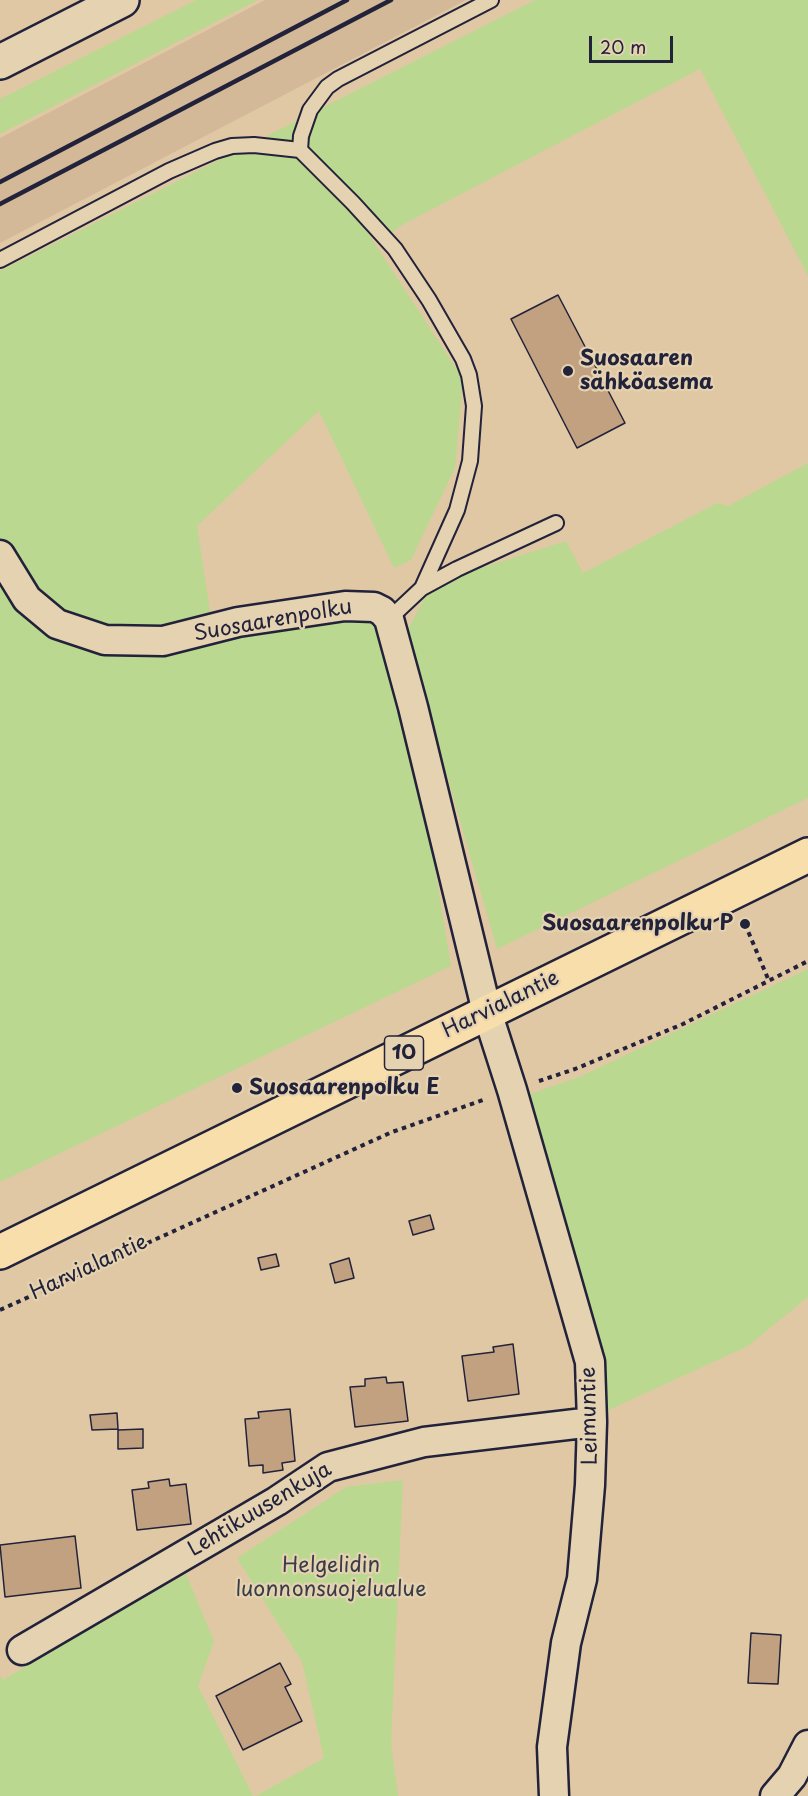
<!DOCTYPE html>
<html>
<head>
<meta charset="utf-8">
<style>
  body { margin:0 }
  #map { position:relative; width:808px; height:1796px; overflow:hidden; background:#e1c8a4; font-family:"Playpen Sans",sans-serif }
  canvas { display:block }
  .scale { position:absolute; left:589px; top:36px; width:84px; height:27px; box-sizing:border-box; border:3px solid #22223b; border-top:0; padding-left:8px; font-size:18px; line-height:21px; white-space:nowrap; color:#22223b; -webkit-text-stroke:4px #e5d2b0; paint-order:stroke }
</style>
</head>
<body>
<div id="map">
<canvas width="808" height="1796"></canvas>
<div class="scale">20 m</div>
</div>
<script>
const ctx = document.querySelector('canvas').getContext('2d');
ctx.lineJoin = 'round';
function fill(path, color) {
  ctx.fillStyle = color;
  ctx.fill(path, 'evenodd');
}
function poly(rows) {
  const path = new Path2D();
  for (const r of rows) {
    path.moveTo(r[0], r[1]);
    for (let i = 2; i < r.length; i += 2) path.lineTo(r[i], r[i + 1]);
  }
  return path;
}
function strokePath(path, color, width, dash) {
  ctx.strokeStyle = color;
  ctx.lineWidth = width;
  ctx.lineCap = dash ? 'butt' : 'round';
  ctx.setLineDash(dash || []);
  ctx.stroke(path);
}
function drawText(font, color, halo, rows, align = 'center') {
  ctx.font = font + ' "Playpen Sans",sans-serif';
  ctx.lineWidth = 4.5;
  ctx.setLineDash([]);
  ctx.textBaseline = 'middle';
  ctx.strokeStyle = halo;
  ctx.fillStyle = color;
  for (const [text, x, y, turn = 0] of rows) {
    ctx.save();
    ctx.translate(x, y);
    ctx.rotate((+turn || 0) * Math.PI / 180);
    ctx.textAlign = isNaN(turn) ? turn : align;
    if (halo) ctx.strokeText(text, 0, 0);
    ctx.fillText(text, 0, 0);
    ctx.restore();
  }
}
fill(poly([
  [265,0,466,0,0,243,0,138]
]), '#d3b997');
fill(poly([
  [196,0,258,0,0,134,0,99],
  [535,0,808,0,808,276,700,69,402,225,390,234,386,224,368,233,463,379,455,468,411,560,394,568,319,411,197,526,212,624,161,633,62,621,33,595,0,540,0,271],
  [808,463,808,798,497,949,406,633,426,595,446,579,566,541,583,573,717,503,728,506],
  [0,579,16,605,46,635,104,650,162,651,260,632,363,618,379,625,434,863,451,966,0,1182],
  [808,969,808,1297,748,1346,600,1414,521,1097,577,1078],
  [403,1480,391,1744,398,1796,256,1796,324,1758,302,1662,237,1558,346,1487],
  [186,1574,214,1641,198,1686,253,1796,0,1796,0,1675,3,1680,108,1617]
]), '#bad890');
const building = poly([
  [558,295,625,423,577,448,511,319,558,295],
  [430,1215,434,1229,413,1235,409,1221,430,1215],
  [276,1254,279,1266,261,1270,258,1258,276,1254],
  [349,1258,354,1278,335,1283,330,1264,349,1258],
  [513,1344,519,1394,468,1401,462,1356,494,1352,493,1347,513,1344],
  [386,1377,387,1383,403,1382,408,1421,355,1427,350,1387,365,1386,365,1379,386,1377],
  [290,1409,295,1461,282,1463,283,1470,263,1473,263,1465,249,1466,245,1419,259,1418,258,1412,290,1409],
  [117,1413,118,1429,92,1430,90,1415,117,1413],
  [143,1429,143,1448,118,1449,118,1430,143,1429],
  [169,1479,170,1486,186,1484,191,1524,137,1530,132,1490,149,1488,148,1482,169,1479],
  [75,1536,81,1588,5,1597,0,1545,75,1536],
  [751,1633,781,1635,778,1684,748,1683,751,1633],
  [280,1663,291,1684,285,1687,302,1721,243,1750,216,1696,280,1663]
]);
fill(building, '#c1a180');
strokePath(building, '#22223b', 1.5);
const service = poly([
  [300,150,301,136,310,110,327,87,338,79,491,0],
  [0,260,169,171,215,151,232,146,254,145,300,150,353,203,395,249,429,300,463,359,469,375,474,406,470,461,457,510,422,588],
  [389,619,422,588,457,569,556,523]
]);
const minor = poly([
  [0,555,27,599,57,624,105,640,163,641,238,622,345,606,374,607,382,611,389,619,413,707,487,1012,512,1090,590,1362,592,1422,590,1485,582,1579,566,1643,552,1747,554,1796],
  [22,1650,277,1501,328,1467,424,1442,592,1422],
  [775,1796,792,1776,808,1745]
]);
const tertiary = poly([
  [0,62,122,0]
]);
const trunk = poly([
  [0,1252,808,855]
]);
strokePath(service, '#22223b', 18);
strokePath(minor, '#22223b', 33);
strokePath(tertiary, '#22223b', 38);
strokePath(trunk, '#22223b', 38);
strokePath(poly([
  [745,924,769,981],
  [539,1081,575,1069,683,1024,808,961],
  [0,1310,392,1132,486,1099]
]), '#22223b', 4, [4.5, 4.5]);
strokePath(service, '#e5d2b0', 14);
strokePath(minor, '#e5d2b0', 28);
strokePath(tertiary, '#e5d2b0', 33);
strokePath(trunk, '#f8deab', 33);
strokePath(poly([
  [0,182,347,0],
  [0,204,391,0]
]), '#22223b', 4.5);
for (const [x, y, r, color] of [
  [568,371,6,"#22223b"],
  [745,924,6,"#22223b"],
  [237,1088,6,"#22223b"]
]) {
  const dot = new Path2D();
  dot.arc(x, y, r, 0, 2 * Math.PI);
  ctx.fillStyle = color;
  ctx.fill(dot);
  strokePath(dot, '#e5d2b0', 2);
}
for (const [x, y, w] of [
  [404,1053,39]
]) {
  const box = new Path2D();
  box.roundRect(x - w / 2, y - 17, w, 34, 4.5);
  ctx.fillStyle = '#e5d2b0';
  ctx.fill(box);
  strokePath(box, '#22223b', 1.5);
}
drawText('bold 20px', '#22223b', null, [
  ["10",404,1053]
]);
drawText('bold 21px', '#22223b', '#e5d2b0', [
  ["Suosaaren",580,359],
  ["sähköasema",580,383],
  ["Suosaarenpolku P",733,924,"right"],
  ["Suosaarenpolku E",249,1088]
], 'left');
drawText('21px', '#22223b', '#e5d2b0', [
  ["Suosaarenpolku",273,621,-10],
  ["Harvialantie",501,1005,-26],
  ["Harvialantie",89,1268,-25],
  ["Leimuntie",590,1416,-91],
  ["Lehtikuusenkuja",260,1510,-31]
]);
drawText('21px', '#393d48', '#e5d2b0', [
  ["Helgelidin",331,1566],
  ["luonnonsuojelualue",331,1590]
]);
</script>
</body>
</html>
